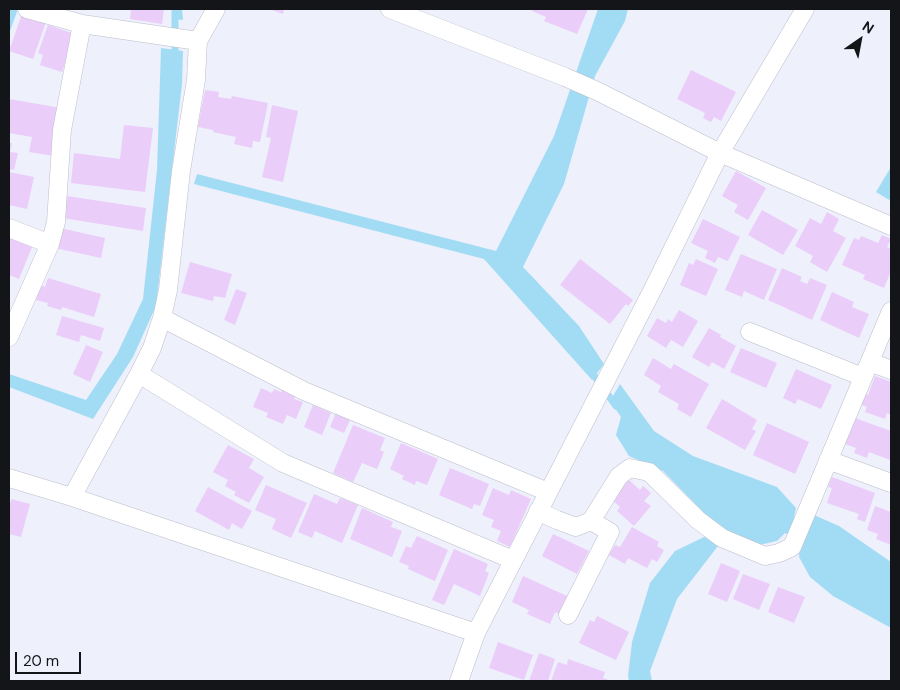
<!DOCTYPE html>
<html>
<head>
<meta charset="utf-8">
<style>
  body { margin:0 }
  #map { position:relative; width:900px; height:690px; overflow:hidden; background:#eef0fc; font-family:"DM Sans",sans-serif }
  canvas { display:block }
  .frame { position:absolute; inset:0; border:10px solid #141519; pointer-events:none }
  .north { position:absolute; left:835px; top:15px; width:50px; height:50px; -webkit-text-stroke:4px #eef0fc; paint-order:stroke; rotate:33deg; font-size:14px; font-weight:700; line-height:20px; text-align:center; color:#141519 }
  .north::after { content:''; display:block; margin:auto; width:18px; height:22px; background:#141519; clip-path:polygon(50% 0,100% 100%,50% 72%,0 100%) }
  .scale { position:absolute; left:15px; top:652px; width:66px; height:22px; box-sizing:border-box; border:2px solid #141519; border-top:0; padding-left:6px; font-size:15px; line-height:18px; white-space:nowrap; color:#141519; -webkit-text-stroke:4px #eef0fc; paint-order:stroke }
</style>
</head>
<body>
<div id="map">
<canvas width="900" height="690"></canvas>
<div class="frame"></div>
<div class="north">N</div>
<div class="scale">20 m</div>
</div>
<script>
const ctx = document.querySelector('canvas').getContext('2d');
ctx.lineJoin = 'round';
function fill(path, color) {
  ctx.fillStyle = color;
  ctx.fill(path, 'evenodd');
}
function poly(rows) {
  const path = new Path2D();
  for (const r of rows) {
    path.moveTo(r[0], r[1]);
    for (let i = 2; i < r.length; i += 2) path.lineTo(r[i], r[i + 1]);
  }
  return path;
}
function strokePath(path, color, width, dash) {
  ctx.strokeStyle = color;
  ctx.lineWidth = width;
  ctx.lineCap = dash ? 'butt' : 'round';
  ctx.setLineDash(dash || []);
  ctx.stroke(path);
}
fill(poly([
  [9,9,18,9,9,34],
  [172,9,182,9,183,20,173,19],
  [598,9,628,9,625,21,595,76,564,184,523,267,579,326,604,364,592,380,484,259,194,184,197,174,496,251,554,136],
  [161,48,183,51,182,84,156,306,133,357,93,419,9,387,9,374,86,400,117,354,143,299,157,170],
  [891,167,891,201,876,192],
  [620,384,654,431,693,456,777,487,796,508,794,517,808,522,814,515,839,526,891,562,891,628,833,596,810,577,799,557,800,544,785,533,777,541,759,545,715,540,718,546,677,599,650,671,652,681,629,681,628,676,632,642,650,583,675,551,706,536,713,522,663,471,629,456,616,435,621,417,610,401]
]), '#a2dcf4');
strokePath(poly([
  [175,58,175,9],
  [590,370,616,406]
]), '#a2dcf4', 7);
fill(poly([
  [131,9,164,9,162,24,130,19],
  [269,9,284,9,283,14],
  [533,9,588,9,577,34,544,21,546,17,532,11],
  [22,14,46,22,33,59,9,51],
  [48,25,75,34,62,72,40,65,43,55,38,53],
  [691,70,736,92,721,121,714,117,711,122,703,118,705,113,677,99],
  [205,90,219,92,218,97,231,99,232,96,268,103,260,142,253,141,252,148,234,144,236,137,213,132,213,130,198,127],
  [9,99,61,108,54,156,29,152,32,137,9,133],
  [272,105,298,111,283,182,262,177,271,138,266,137],
  [124,125,153,128,145,192,71,183,74,153,120,159],
  [9,143,12,143,10,152,18,153,14,170,9,169],
  [736,171,766,188,748,220,734,212,738,205,722,196],
  [9,172,34,177,27,209,9,205],
  [67,196,146,208,143,231,63,218],
  [762,210,798,230,783,255,748,235],
  [827,212,839,219,833,231,846,238,827,272,810,262,813,256,795,246,810,218,821,224],
  [703,219,740,237,728,261,718,257,715,263,705,258,708,251,691,243],
  [60,228,105,238,101,258,55,248],
  [9,233,14,235,12,239,32,247,19,279,9,275],
  [882,235,891,239,887,247,891,249,891,271,884,288,863,279,865,275,842,265,854,238,859,240,861,236,878,243],
  [741,254,777,269,764,300,744,291,742,297,725,290],
  [580,259,633,300,628,306,626,304,610,324,560,285],
  [696,259,718,269,706,296,680,285,689,263,693,265],
  [190,262,232,274,225,298,214,296,213,301,181,293],
  [782,268,802,277,800,281,807,284,810,278,827,285,812,320,768,300],
  [48,278,101,294,94,317,62,307,61,310,47,306,48,303,36,300,40,285,45,287],
  [236,289,247,293,235,325,224,320],
  [832,292,854,302,852,307,869,314,859,338,820,320],
  [679,310,698,321,683,347,671,340,666,348,647,336,657,318,666,323,668,319,672,322],
  [62,316,104,328,100,341,81,335,79,342,56,335],
  [709,328,721,335,720,337,736,346,724,369,712,362,709,367,692,357],
  [86,345,103,352,90,382,73,374],
  [741,348,777,363,766,388,730,372],
  [653,358,671,369,674,364,709,384,691,417,677,409,679,404,658,392,661,386,644,375],
  [796,369,832,385,821,409,798,399,795,404,783,398],
  [875,376,891,382,891,415,887,413,885,419,865,412,867,407,859,404,863,393,868,395],
  [261,388,272,393,274,389,281,392,282,389,296,395,294,399,303,402,296,419,287,415,283,424,266,417,268,413,253,407],
  [722,399,757,420,752,429,756,431,745,450,706,428],
  [313,405,331,413,322,435,304,427],
  [336,412,351,418,344,433,330,427],
  [855,418,891,431,890,460,869,452,867,458,854,453,856,448,845,444],
  [767,423,809,442,795,474,753,455],
  [353,425,385,438,380,450,384,452,377,469,362,463,353,482,333,473],
  [401,443,438,459,427,485,416,481,415,485,402,479,404,476,390,469],
  [228,445,254,459,249,468,264,477,249,503,234,495,236,492,225,486,228,480,213,472],
  [450,468,489,484,480,506,474,504,472,509,439,495],
  [832,477,875,493,865,522,857,519,859,514,827,503,832,488,828,487],
  [629,480,640,490,643,486,651,493,644,501,651,506,634,526,617,511,620,507,612,500],
  [266,485,307,503,291,538,272,529,276,519,255,510],
  [208,487,252,511,242,529,232,523,229,530,195,511],
  [493,488,509,495,511,490,531,499,510,547,497,541,501,531,491,527,494,520,482,515],
  [314,494,337,504,340,498,358,505,342,543,315,531,312,538,298,532],
  [11,499,30,504,21,537,9,534,9,501,11,502],
  [875,506,891,512,891,545,876,539,878,534,867,530],
  [362,508,393,522,391,527,402,531,392,557,350,539],
  [632,527,659,542,657,546,664,550,657,562,652,559,647,568,628,558,625,564,609,555,615,545,620,547],
  [553,534,589,551,577,574,542,556],
  [417,536,448,550,435,581,408,569,409,566,399,562,406,546,411,548],
  [454,549,488,564,485,571,489,573,480,596,454,584,444,605,432,600],
  [721,563,740,571,727,602,708,594],
  [743,574,770,584,759,610,733,599],
  [523,576,567,596,559,614,555,612,550,624,527,614,529,610,512,602],
  [778,587,805,597,794,623,768,612],
  [597,616,629,632,616,660,579,643,590,620,594,622],
  [498,642,533,655,524,680,489,668],
  [539,653,555,659,548,681,529,681],
  [568,659,605,672,603,678,612,681,551,681,558,662,567,665]
]), '#ebcdf9');
const street = poly([
  [27,9,82,24],
  [390,9,565,77,597,91,720,153,891,226],
  [9,228,50,244],
  [162,318,304,391,548,492],
  [750,332,863,377],
  [9,337,50,244,56,222,62,130,82,24,198,41,216,9],
  [870,362,891,370],
  [139,374,283,463,513,560],
  [828,460,891,483],
  [9,478,72,497,476,633,459,681],
  [72,497,139,374,152,348,162,318,168,290,181,171,196,80,198,41],
  [538,511,557,520,576,527,591,521,619,476,630,468,649,472,698,520,722,538,765,556,779,553,792,547,891,311],
  [568,615,610,532,591,521],
  [476,633,654,287,720,153,805,9]
]);
strokePath(street, '#bcbeca', 19);
strokePath(street, '#fff', 18);
</script>
</body>
</html>
